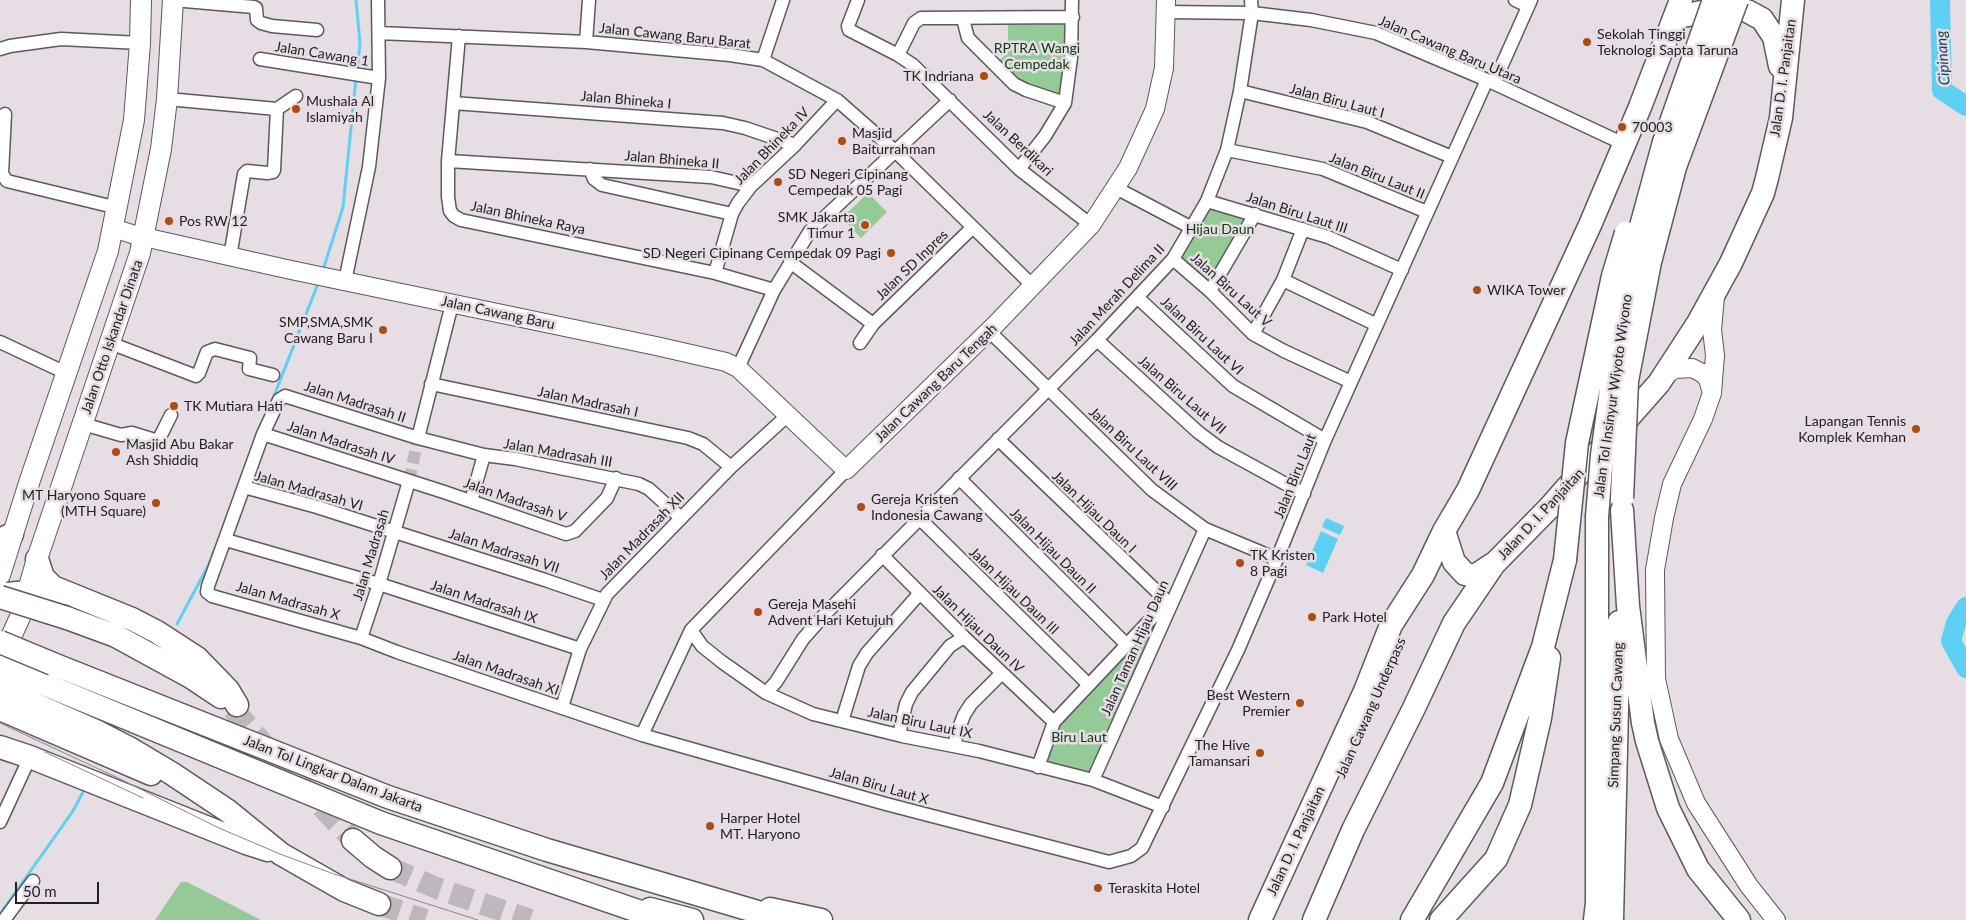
<!DOCTYPE html>
<html>
<head>
<meta charset="utf-8">
<style>
  body { margin:0 }
  #map { position:relative; width:1966px; height:920px; overflow:hidden; background:#e6dde5; font-family:Lato,sans-serif }
  canvas { display:block }
  .scale { position:absolute; left:15px; top:882px; width:84px; height:22px; box-sizing:border-box; border:2px solid #232023; border-top:0; padding-left:6px; font-size:15px; line-height:18px; white-space:nowrap; color:#232023; -webkit-text-stroke:4px #e6dde5; paint-order:stroke }
</style>
</head>
<body>
<div id="map">
<canvas width="1966" height="920"></canvas>
<div class="scale">50 m</div>
</div>
<script>
const ctx = document.querySelector('canvas').getContext('2d');
ctx.lineJoin = 'round';
function fill(path, color) {
  ctx.fillStyle = color;
  ctx.fill(path, 'evenodd');
}
function poly(rows) {
  const path = new Path2D();
  for (const r of rows) {
    path.moveTo(r[0], r[1]);
    for (let i = 2; i < r.length; i += 2) path.lineTo(r[i], r[i + 1]);
  }
  return path;
}
function strokePath(path, color, width, dash) {
  ctx.strokeStyle = color;
  ctx.lineWidth = width;
  ctx.lineCap = dash ? 'butt' : 'round';
  ctx.setLineDash(dash || []);
  ctx.stroke(path);
}
function drawText(font, color, halo, rows, align = 'center') {
  ctx.font = font + ' Lato,sans-serif';
  ctx.lineWidth = 5;
  ctx.setLineDash([]);
  ctx.textBaseline = 'middle';
  ctx.strokeStyle = halo;
  ctx.fillStyle = color;
  for (const [text, x, y, turn = 0] of rows) {
    ctx.save();
    ctx.translate(x, y);
    ctx.rotate((+turn || 0) * Math.PI / 180);
    ctx.textAlign = isNaN(turn) ? turn : align;
    if (halo) ctx.strokeText(text, 0, 0);
    ctx.fillText(text, 0, 0);
    ctx.restore();
  }
}
fill(poly([
  [1008,23,1068,23,1066,66,1059,100,1020,86,996,63,1008,53],
  [868,193,887,212,861,238,842,218],
  [1211,204,1251,216,1211,288,1178,257,1187,248],
  [1163,616,1088,776,1042,764,1057,723,1136,640],
  [181,882,187,882,261,920,155,920]
]), '#94ca95');
fill(poly([
  [1326,518,1344,526,1340,535,1322,527],
  [1321,531,1338,539,1323,573,1306,565]
]), '#5ed0f4');
strokePath(poly([
  [356,0,360,43,357,72],
  [323,270,343,207,356,78],
  [272,401,319,281],
  [177,624,209,564,214,551],
  [0,914,73,811,83,792]
]), '#5ed0f4', 3);
strokePath(poly([
  [1940,0,1942,90,1966,106],
  [1966,607,1956,623,1951,641,1966,668]
]), '#5ed0f4', 20);
strokePath(poly([
  [409,481,418,438]
]), '#bfb7be', 12, [12, 6]);
strokePath(poly([
  [233,709,271,753,353,840],
  [390,868,439,889,530,920],
  [379,904,425,920]
]), '#bfb7be', 22, [22, 11]);
const street = poly([
  [173,0,254,7,256,8,257,20,261,23,272,26,317,30],
  [858,0,848,26,849,30,898,55,913,65,1019,169,1091,225],
  [1515,0,1528,6],
  [1166,12,1252,13,1311,20,1376,33,1487,80,1624,144],
  [963,19,968,38,1014,84,1026,90,1065,103],
  [379,33,586,42,730,55,763,60,837,100,895,151,1033,286],
  [459,36,448,161,448,197,450,211,454,216,461,220,715,273,774,290],
  [586,42,589,0],
  [0,49,10,46,61,39,140,43],
  [898,55,914,23,921,18,1073,17],
  [260,59,379,78],
  [763,60,783,0],
  [1494,83,1531,0],
  [1240,91,1367,122,1452,157],
  [167,99,277,109,296,96],
  [453,103,723,123,745,128,795,145],
  [5,114,2,174,7,181,118,208],
  [1227,150,1323,169,1427,212],
  [448,161,711,177,751,186],
  [590,169,594,179,602,185,732,214],
  [1019,169,1045,136,1065,103,1071,58,1072,0],
  [1116,188,1192,228],
  [1207,201,1328,237,1402,270],
  [230,257,244,174,247,171,267,173,273,172,274,170,277,109],
  [1173,259,1210,291,1253,334,1284,351,1351,382],
  [790,262,873,324,860,343],
  [715,273,732,214,738,203,751,186,795,145,837,100],
  [1283,280,1377,325],
  [345,281,369,167,379,78,378,0],
  [1210,291,1255,214],
  [1138,298,1233,386,1325,440],
  [873,324,972,228],
  [989,331,1152,490,1205,529,1277,559],
  [1253,334,1283,280,1303,229],
  [1097,340,1198,432,1218,447,1304,494],
  [0,342,66,373],
  [110,343,196,376,199,373,207,352,215,349,250,358,249,369,273,375],
  [738,368,774,290,810,231,950,100],
  [431,384,688,438,703,444,731,467],
  [83,424,121,435,132,433,158,441,171,415],
  [263,434,444,492,566,534,575,531,607,498,616,478],
  [418,438,452,304],
  [998,439,1171,605],
  [959,478,1127,645],
  [244,487,317,507,545,580,603,600],
  [471,501,484,455],
  [681,518,649,489,639,484,515,459,484,455,418,438,285,396,279,400,263,434,208,586,207,592,212,596,361,638,397,652,642,735,886,804,1109,862,1131,856,1142,848,1238,650,1277,559,1325,440,1487,80],
  [919,518,1089,685],
  [226,540,379,584,580,649],
  [882,555,964,637,1054,722],
  [691,630,702,646,722,662,766,693,813,714,902,736,979,751,1093,780,1163,807],
  [361,638,379,584,409,481],
  [766,693,776,682,803,639,826,613,1097,340,1173,259,1207,201,1227,150,1240,91,1252,13,1251,0],
  [562,707,580,649,607,594,731,467,788,415],
  [842,721,859,666,867,653,920,593],
  [642,735,691,630,846,470],
  [899,735,906,704,912,692,950,646,964,637],
  [955,746,956,736,964,715,971,704,1002,673],
  [1038,767,1054,722,1167,602],
  [1093,780,1205,529],
  [0,822,30,757],
  [4,920,33,881]
]);
const secondary = poly([
  [113,228,135,235,291,270,656,346,726,362,738,368,846,470,995,325,1091,225,1128,168,1155,109,1164,68,1166,0],
  [1715,297,1712,330,1715,355,1712,393,1703,419,1672,484,1664,518,1655,570,1656,679,1669,739,1696,803,1749,886,1776,920],
  [1665,375,1675,369,1692,368,1702,373,1708,379,1712,393]
]);
const primary = poly([
  [0,575,30,480,108,251,134,120,140,43,141,0],
  [1,659,20,617,37,559,140,253,161,149,167,99,173,0]
]);
const highway = poly([
  [1674,18,1729,6,1747,11,1762,19,1774,37,1780,66],
  [1622,510,1628,606,1643,723,1647,741,1668,808,1698,869,1739,920],
  [1444,531,1454,562,1465,574,1475,576,1493,564],
  [0,540,12,534],
  [37,559,43,577,53,587,132,619,157,632,197,658,228,690,237,705],
  [0,597,7,594,28,592,46,591,64,593],
  [67,618,116,636,191,677,221,697],
  [53,664,388,797,547,850,785,920],
  [0,666,381,823,664,920],
  [0,689,96,731,129,748,171,773,228,811,281,854,344,890,379,904],
  [0,709,151,774],
  [0,747,30,757,246,843,268,850],
  [353,840,373,857,390,868],
  [650,909,692,920],
  [770,909,821,920],
  [1260,920,1365,691,1391,625,1423,575,1444,531,1468,490,1590,225,1640,107,1681,0],
  [1314,920,1353,830,1413,710,1454,623,1494,564,1549,508,1659,383,1698,323,1731,263,1763,193,1767,178,1781,118,1793,0],
  [1412,920,1492,783,1543,647,1565,560],
  [1441,920,1496,859,1520,805,1540,718,1549,658],
  [1595,920,1597,903,1597,517],
  [1612,920,1619,622]
]);
strokePath(street, '#5f585e', 15);
strokePath(secondary, '#5f585e', 20);
strokePath(primary, '#5f585e', 22);
strokePath(highway, '#5f585e', 25);
strokePath(street, '#fff', 12);
strokePath(secondary, '#fff', 18);
strokePath(primary, '#fff', 20);
strokePath(highway, '#fff', 22);
strokePath(poly([
  [0,723,116,777,219,828,280,854,334,874,478,920],
  [45,752,143,798]
]), '#8c868b', 1);
const highwayBridge = poly([
  [1622,498,1627,381,1650,262,1675,167,1737,0],
  [1597,517,1602,455,1614,368,1625,302,1640,230,1664,142,1714,0],
  [1565,560,1577,443,1613,276,1626,233],
  [0,597,67,618],
  [0,642,53,664]
]);
strokePath(highwayBridge, '#5f585e', 25, []);
strokePath(highwayBridge, '#fff', 22);
for (const [x, y, r, color] of [
  [1587,42,5,"#ae4c12"],
  [984,76,5,"#ae4c12"],
  [296,109,5,"#ae4c12"],
  [1622,127,5,"#ae4c12"],
  [842,141,5,"#ae4c12"],
  [778,182,5,"#ae4c12"],
  [169,221,5,"#ae4c12"],
  [865,225,5,"#ae4c12"],
  [891,253,5,"#ae4c12"],
  [1477,290,5,"#ae4c12"],
  [383,330,5,"#ae4c12"],
  [174,406,5,"#ae4c12"],
  [1916,429,5,"#ae4c12"],
  [116,452,5,"#ae4c12"],
  [156,503,5,"#ae4c12"],
  [861,507,5,"#ae4c12"],
  [1240,563,5,"#ae4c12"],
  [758,612,5,"#ae4c12"],
  [1312,617,5,"#ae4c12"],
  [1300,703,5,"#ae4c12"],
  [1260,753,5,"#ae4c12"],
  [710,826,5,"#ae4c12"],
  [1098,888,5,"#ae4c12"]
]) {
  const dot = new Path2D();
  dot.arc(x, y, r, 0, 2 * Math.PI);
  ctx.fillStyle = color;
  ctx.fill(dot);
  strokePath(dot, '#e6dde5', 2);
}
drawText('14px', '#232023', '#e6dde5', [
  ["Sekolah Tinggi",1597,34],
  ["Teknologi Sapta Taruna",1597,50],
  ["TK Indriana",974,76,"right"],
  ["Mushala Al",306,101],
  ["Islamiyah",306,117],
  ["70003",1632,127],
  ["Masjid",852,133],
  ["Baiturrahman",852,149],
  ["SD Negeri Cipinang",788,174],
  ["Cempedak 05 Pagi",788,190],
  ["SMK Jakarta",855,217,"right"],
  ["Timur 1",855,233,"right"],
  ["Pos RW 12",179,221],
  ["SD Negeri Cipinang Cempedak 09 Pagi",881,253,"right"],
  ["WIKA Tower",1487,290],
  ["SMP,SMA,SMK",373,322,"right"],
  ["Cawang Baru I",373,338,"right"],
  ["TK Mutiara Hati",184,406],
  ["Lapangan Tennis",1906,421,"right"],
  ["Komplek Kemhan",1906,437,"right"],
  ["Masjid Abu Bakar",126,444],
  ["Ash Shiddiq",126,460],
  ["MT Haryono Square",146,495,"right"],
  ["(MTH Square)",146,511,"right"],
  ["Gereja Kristen",871,499],
  ["Indonesia Cawang",871,515],
  ["TK Kristen",1250,555],
  ["8 Pagi",1250,571],
  ["Gereja Masehi",768,604],
  ["Advent Hari Ketujuh",768,620],
  ["Park Hotel",1322,617],
  ["Best Western",1290,695,"right"],
  ["Premier",1290,711,"right"],
  ["The Hive",1250,745,"right"],
  ["Tamansari",1250,761,"right"],
  ["Harper Hotel",720,818],
  ["MT. Haryono",720,834],
  ["Teraskita Hotel",1108,888]
], 'left');
drawText('14px', '#232023', '#e6dde5', [
  ["Jalan Cawang Baru Barat",675,36,6],
  ["Jalan Cawang Baru Utara",1450,50,23],
  ["Jalan Cawang 1",322,54,9],
  ["Jalan D. I. Panjaitan",1783,78,-82],
  ["Jalan Bhineka I",626,100,5],
  ["Jalan Biru Laut I",1337,101,15],
  ["Jalan Berdikari",1018,143,43],
  ["Jalan Bhineka IV",772,146,-46],
  ["Jalan Bhineka II",672,160,5],
  ["Jalan Biru Laut II",1377,176,22],
  ["Jalan Biru Laut III",1297,213,18],
  ["Jalan Bhineka Raya",528,218,12],
  ["Jalan SD Inpres",912,265,-44],
  ["Jalan Biru Laut V",1231,290,42],
  ["Jalan Merah Delima II",1117,295,-47],
  ["Jalan Cawang Baru",498,313,12],
  ["Jalan Biru Laut VI",1202,336,43],
  ["Jalan Otto Iskandar Dinata",112,337,-71],
  ["Jalan Cawang Baru Tengah",936,383,-44],
  ["Jalan Biru Laut VII",1182,395,41],
  ["Jalan Tol Insinyur Wiyoto Wiyono",1613,396,-82],
  ["Jalan Madrasah II",355,402,18],
  ["Jalan Madrasah I",588,402,12],
  ["Jalan Madrasah IV",341,443,18],
  ["Jalan Biru Laut VIII",1133,449,43],
  ["Jalan Madrasah III",558,453,10],
  ["Jalan Biru Laut",1295,476,-68],
  ["Jalan Madrasah VI",309,491,16],
  ["Jalan Madrasah V",515,500,19],
  ["Jalan Hijau Daun I",1094,512,44],
  ["Jalan D. I. Panjaitan",1541,514,-47],
  ["Jalan Madrasah XII",642,536,-46],
  ["Jalan Madrasah VII",504,551,18],
  ["Jalan Hijau Daun II",1053,551,45],
  ["Jalan Madrasah",371,555,-73],
  ["Jalan Hijau Daun III",1014,591,44],
  ["Jalan Madrasah X",288,601,16],
  ["Jalan Madrasah IX",484,602,18],
  ["Jalan Hijau Daun IV",978,629,44],
  ["Jalan Taman Hijau Daun",1135,648,-66],
  ["Jalan Madrasah XI",506,673,19],
  ["Jalan Cawang Underpass",1371,708,-66],
  ["Simpang Susun Cawang",1616,715,-88],
  ["Jalan Biru Laut IX",920,723,12],
  ["Jalan Tol Lingkar Dalam Jakarta",333,774,21],
  ["Jalan Biru Laut X",879,786,16],
  ["Jalan D. I. Panjaitan",1296,841,-65]
]);
drawText('14px', '#0b3b10', '#e6dde5', [
  ["RPTRA Wangi",1037,48],
  ["Cempedak",1037,64],
  ["Hijau Daun",1220,229],
  ["Biru Laut",1079,737]
]);
drawText('italic 15px', '#134554', '#e6dde5', [
  ["Cipinang",1943,58,-94]
]);
</script>
</body>
</html>
